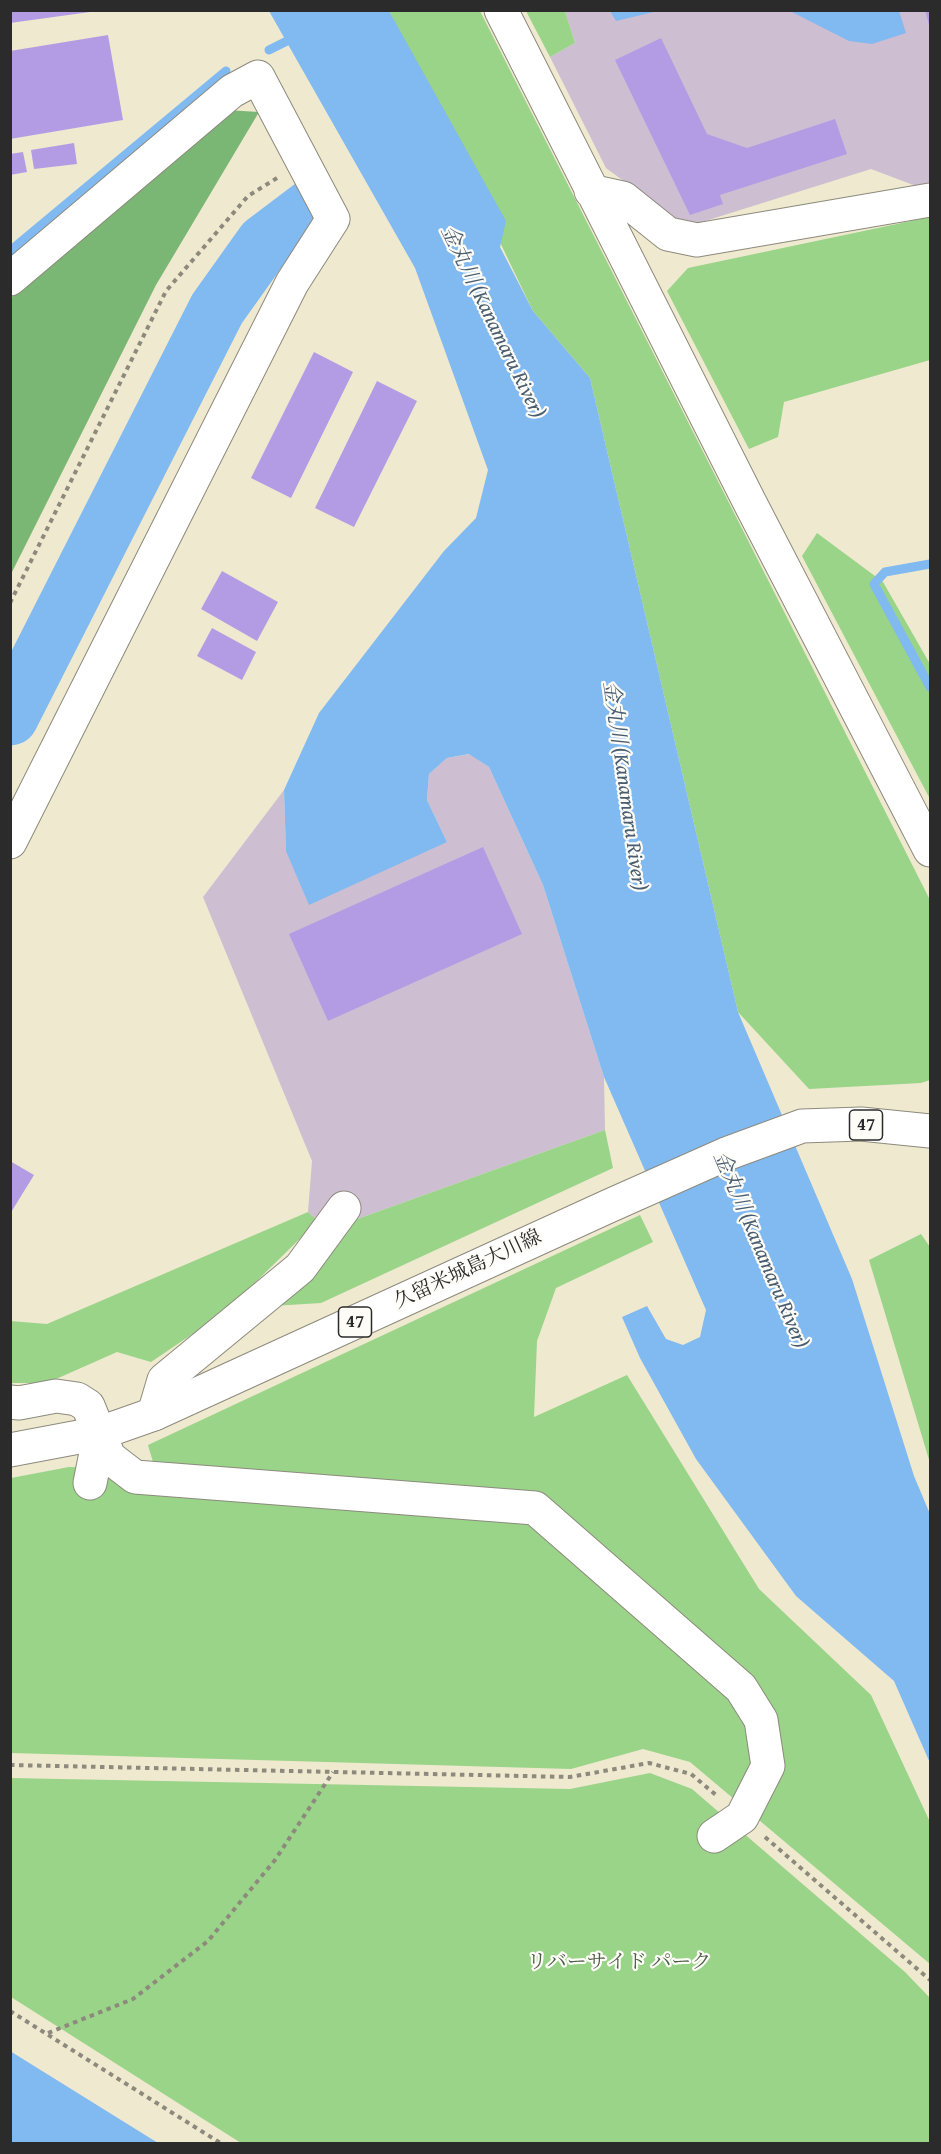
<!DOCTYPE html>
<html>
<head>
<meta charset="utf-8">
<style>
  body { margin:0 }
  #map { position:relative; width:941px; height:2154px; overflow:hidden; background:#efe9cf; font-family:"Gentium Book Plus",serif }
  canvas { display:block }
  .frame { position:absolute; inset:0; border:12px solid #2b2b2b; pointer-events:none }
</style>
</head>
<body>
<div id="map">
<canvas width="941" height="2154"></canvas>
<div class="frame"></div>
</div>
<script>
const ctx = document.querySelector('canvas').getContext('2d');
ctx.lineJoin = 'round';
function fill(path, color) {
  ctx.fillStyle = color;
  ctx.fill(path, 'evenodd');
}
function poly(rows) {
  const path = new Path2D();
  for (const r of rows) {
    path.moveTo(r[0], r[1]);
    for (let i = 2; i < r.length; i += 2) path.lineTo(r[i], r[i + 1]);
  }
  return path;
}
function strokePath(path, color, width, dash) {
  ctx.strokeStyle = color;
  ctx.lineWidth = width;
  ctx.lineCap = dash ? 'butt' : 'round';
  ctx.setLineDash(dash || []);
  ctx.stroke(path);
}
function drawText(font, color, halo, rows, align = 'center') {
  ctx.font = font + ' "Gentium Book Plus","Noto Serif JP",serif';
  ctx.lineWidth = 4.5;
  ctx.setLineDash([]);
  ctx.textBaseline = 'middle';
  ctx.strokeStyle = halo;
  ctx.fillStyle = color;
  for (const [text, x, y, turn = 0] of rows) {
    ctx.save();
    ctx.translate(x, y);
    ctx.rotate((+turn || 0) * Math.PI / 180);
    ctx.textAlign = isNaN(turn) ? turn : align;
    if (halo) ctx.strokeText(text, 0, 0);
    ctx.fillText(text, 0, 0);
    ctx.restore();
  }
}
fill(poly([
  [565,11,930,11,930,184,916,186,871,169,686,227,606,168,550,57,575,43],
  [470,754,489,767,543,885,604,1077,605,1130,352,1221,318,1221,308,1212,312,1161,203,897,284,790,286,851,447,842,427,800,429,774,447,758]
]), '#cebed2');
fill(poly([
  [389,11,480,11,930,900,930,1080,921,1083,809,1089,738,1012,590,378,533,311],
  [526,11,565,11,575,43,550,57],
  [930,217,930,360,784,402,778,437,749,449,667,291,688,268],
  [817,533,883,582,930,664,930,799,802,556],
  [605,1130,613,1168,321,1303,272,1306,352,1221],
  [308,1212,318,1221,225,1312,151,1362,117,1352,47,1383,11,1383,10,1321,47,1324],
  [640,1215,653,1242,556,1288,537,1341,534,1417,627,1375,759,1589,871,1695,930,1822,930,1964,690,1762,643,1749,571,1769,11,1753,11,1478,69,1467,155,1469,148,1445],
  [921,1234,930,1247,930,1463,869,1260],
  [650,1773,692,1789,905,1972,930,1998,930,2143,241,2143,11,1997,10,1778,570,1789]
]), '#99d488');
fill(poly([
  [226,110,259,112,156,285,11,574,11,298]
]), '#7ab674');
fill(poly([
  [269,11,389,11,506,221,500,247,533,311,590,378,738,1012,852,1279,914,1476,930,1514,930,1763,894,1681,796,1596,696,1459,640,1358,622,1317,647,1306,666,1339,683,1345,700,1337,706,1310,604,1077,543,885,489,767,469,754,447,758,429,774,427,800,447,842,309,905,286,851,284,790,319,713,444,551,476,518,488,470,415,268],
  [610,11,658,11,616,21],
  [790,11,899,11,906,33,872,44,849,41],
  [10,2051,158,2143,11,2143]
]), '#81b9f1');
strokePath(poly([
  [269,50,297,36],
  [10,251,226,71],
  [930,564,885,572,874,584,930,687]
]), '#81b9f1', 9);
strokePath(poly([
  [10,717,217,309,264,243,313,206]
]), '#81b9f1', 57);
fill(poly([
  [10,10,89,10,90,12,10,23],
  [925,10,930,10,930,28],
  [108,35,123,120,10,139,10,51],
  [661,38,707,134,747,148,835,119,847,154,720,195,723,204,690,215,615,60],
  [74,143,77,164,34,169,31,150],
  [23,152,27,172,10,175,10,154],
  [314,352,353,372,291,498,251,478],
  [377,381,417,401,354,527,315,508],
  [222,571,278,602,257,641,201,609],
  [212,628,256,652,242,680,197,656],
  [483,847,522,934,328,1021,289,934],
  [10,1161,34,1175,10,1214]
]), '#b49ce5');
const minor = poly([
  [501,10,750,503,930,850],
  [591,191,623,198,668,234,697,240,930,200],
  [10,279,232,91,258,77,333,219,292,283,10,842],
  [10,1402,19,1403,56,1396,77,1399,88,1406,109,1457,135,1477,535,1508,741,1688,761,1720,768,1766,742,1817,714,1836],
  [154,1414,164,1380,300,1268,344,1208],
  [90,1483,100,1433]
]);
const major = poly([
  [10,1450,100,1433,154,1414,609,1206,726,1154,802,1126,861,1124,930,1131]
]);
strokePath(minor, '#8d8a7d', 35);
strokePath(major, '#8d8a7d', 35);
strokePath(poly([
  [10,603,166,291,248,196,277,178],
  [10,1765,570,1777,649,1763,691,1774,716,1795],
  [765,1837,930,1980],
  [10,2011,222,2144],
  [48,2033,133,1999,208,1941,275,1860,333,1772]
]), '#8d8a7d', 4, [4.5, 4.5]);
strokePath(minor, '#fff', 33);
strokePath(major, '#fff', 33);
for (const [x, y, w] of [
  [866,1125,33],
  [355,1322,33]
]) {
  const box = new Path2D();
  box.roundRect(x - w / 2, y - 15, w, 30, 4.5);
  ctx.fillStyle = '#fdfcf7';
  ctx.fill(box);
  strokePath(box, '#2b2b2b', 1.5);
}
drawText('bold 18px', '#2b2b2b', null, [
  ["47",866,1125],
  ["47",355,1322]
]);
drawText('20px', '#2b2b2b', '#fdfcf7', [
  ["久留米城島大川線",468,1270,-25]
]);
drawText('20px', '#4c5e47', '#fdfcf7', [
  ["リバーサイド パーク",619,1963]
]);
drawText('italic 21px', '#495d70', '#fdfcf7', [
  ["金丸川 (Kanamaru River)",492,322,64],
  ["金丸川 (Kanamaru River)",624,786,82],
  ["金丸川 (Kanamaru River)",760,1250,67]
]);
</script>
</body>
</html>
